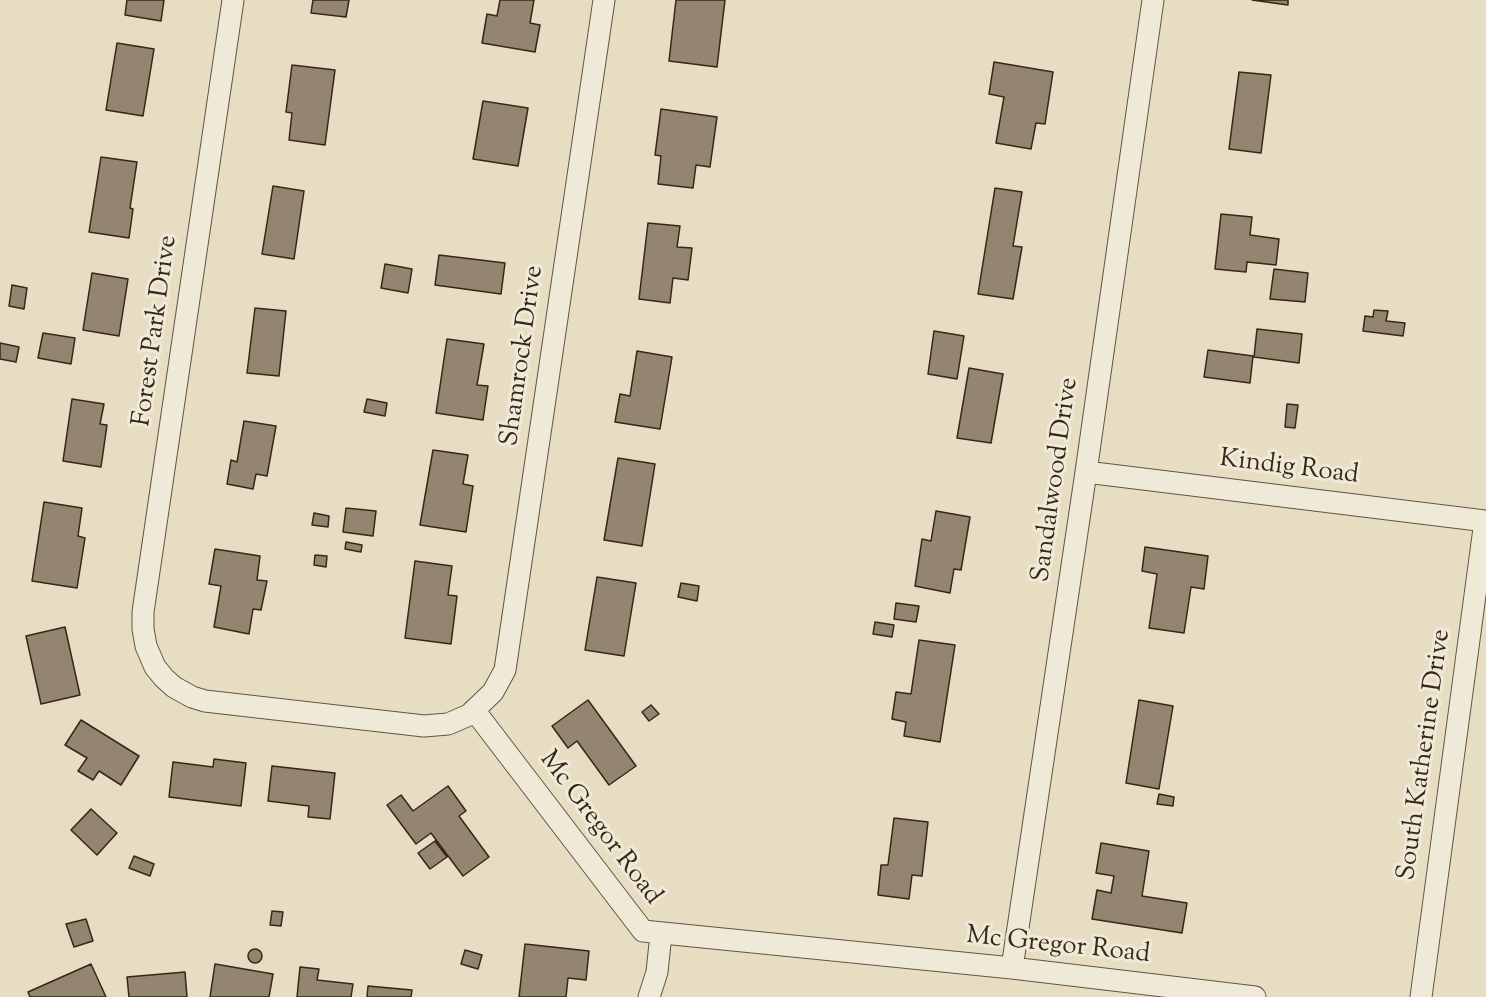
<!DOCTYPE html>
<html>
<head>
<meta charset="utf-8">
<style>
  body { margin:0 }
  canvas { display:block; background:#e7ddc3 }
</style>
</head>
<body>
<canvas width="1486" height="997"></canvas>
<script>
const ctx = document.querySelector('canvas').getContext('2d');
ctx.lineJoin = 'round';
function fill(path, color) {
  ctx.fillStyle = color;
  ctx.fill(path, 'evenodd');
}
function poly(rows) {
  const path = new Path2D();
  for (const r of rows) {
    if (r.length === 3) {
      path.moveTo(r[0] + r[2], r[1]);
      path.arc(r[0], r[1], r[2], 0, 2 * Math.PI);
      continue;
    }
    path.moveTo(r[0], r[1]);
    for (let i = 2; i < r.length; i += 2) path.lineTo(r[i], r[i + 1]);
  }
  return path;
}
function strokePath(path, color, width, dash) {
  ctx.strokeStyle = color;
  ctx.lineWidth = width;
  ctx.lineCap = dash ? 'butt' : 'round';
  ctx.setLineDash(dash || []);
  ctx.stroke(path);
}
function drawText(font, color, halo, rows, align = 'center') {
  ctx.font = font + ' "Sorts Mill Goudy",serif';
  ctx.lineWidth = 6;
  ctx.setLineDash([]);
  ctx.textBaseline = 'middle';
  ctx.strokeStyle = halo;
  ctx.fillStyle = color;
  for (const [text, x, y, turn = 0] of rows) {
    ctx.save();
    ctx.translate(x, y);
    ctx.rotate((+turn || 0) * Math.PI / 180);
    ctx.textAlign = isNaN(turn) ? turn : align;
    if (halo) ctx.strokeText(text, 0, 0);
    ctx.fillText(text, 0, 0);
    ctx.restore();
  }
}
const building = poly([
  [127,0,164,0,161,21,125,15,127,0],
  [313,0,349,0,346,17,311,13,313,0],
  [500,0,534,0,530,23,540,25,535,52,482,43,487,14,497,16,500,0],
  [676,0,725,0,717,67,669,61,676,0],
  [1252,0,1288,0,1288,5,1252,0],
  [117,43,154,49,143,116,106,110,117,43],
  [994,62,1053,72,1045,124,1036,123,1031,149,996,143,1004,97,989,94,994,62],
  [292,65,335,70,325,145,289,140,292,113,286,112,292,65],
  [1239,72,1271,75,1261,153,1229,149,1239,72],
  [483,101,528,108,518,166,473,159,483,101],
  [661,109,717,117,710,167,696,165,693,188,658,184,661,156,655,155,661,109],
  [101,157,137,162,130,208,133,209,129,238,89,232,101,157],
  [273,186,304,191,294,259,262,254,273,186],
  [995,188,1022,192,1013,246,1022,247,1013,299,978,294,995,188],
  [1221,214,1252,217,1250,235,1279,239,1276,265,1247,262,1246,272,1215,269,1221,214],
  [648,223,680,226,677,247,692,248,688,280,673,278,670,303,639,299,648,223],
  [439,255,505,263,501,294,435,285,439,255],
  [385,264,412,269,408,293,381,288,385,264],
  [1274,269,1308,273,1305,302,1270,299,1274,269],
  [92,273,128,279,119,336,83,330,92,273],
  [12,285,27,288,24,309,9,306,12,285],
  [255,308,286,311,279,376,247,373,255,308],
  [1374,310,1388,311,1386,321,1405,323,1403,336,1363,331,1365,316,1373,317,1374,310],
  [1257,329,1302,334,1299,363,1254,357,1257,329],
  [934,331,964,336,957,379,928,374,934,331],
  [43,333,75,338,71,364,38,358,43,333],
  [447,339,484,344,477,385,488,386,483,420,436,413,447,339],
  [0,343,19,347,16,362,0,359,0,343],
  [1208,350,1253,356,1250,383,1204,377,1208,350],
  [637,351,672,357,660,429,615,422,620,394,630,396,637,351],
  [969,368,1003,374,991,443,957,438,969,368],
  [72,399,104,404,100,424,107,425,101,467,63,461,72,399],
  [367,399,387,403,385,416,364,412,367,399],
  [1287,404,1298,405,1295,428,1285,427,1287,404],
  [244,421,276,426,267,476,256,474,253,489,227,484,231,460,237,462,244,421],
  [433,450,468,455,463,484,473,486,466,532,420,525,433,450],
  [618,458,655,464,642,546,604,540,618,458],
  [44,502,82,508,78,536,85,538,77,588,32,581,44,502],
  [346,508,376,511,373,536,343,532,346,508],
  [936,511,970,517,961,570,954,569,950,593,915,586,922,539,931,541,936,511],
  [314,513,329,516,328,527,312,525,314,513],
  [346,542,362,545,361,552,345,549,346,542],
  [1145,547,1208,556,1204,589,1191,587,1184,633,1149,628,1157,574,1142,571,1145,547],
  [215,549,260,556,257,580,267,581,261,610,253,609,249,634,214,627,221,586,209,584,215,549],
  [315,555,327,556,326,567,314,565,315,555],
  [415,561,452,566,448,595,457,596,451,644,405,638,415,561],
  [597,577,636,583,624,656,585,650,597,577],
  [681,583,699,586,697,601,678,597,681,583],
  [896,603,919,606,916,622,894,619,896,603],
  [875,622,894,625,892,637,873,634,875,622],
  [65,627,80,695,41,704,26,636,65,627],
  [919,640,955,645,940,742,904,736,906,722,892,719,896,692,911,694,919,640],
  [588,700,636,766,609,785,577,741,568,748,552,726,588,700],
  [1139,700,1173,706,1159,789,1126,783,1139,700],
  [651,705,659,714,649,721,642,712,651,705],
  [81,720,139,756,121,785,99,771,93,780,78,771,87,758,65,745,81,720],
  [214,759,246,763,241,806,169,797,173,762,213,767,214,759],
  [272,766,335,773,330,819,308,817,309,806,268,801,272,766],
  [448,786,466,811,459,816,489,857,463,876,431,833,416,844,387,805,401,795,413,811,448,786],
  [1159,794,1174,797,1173,806,1157,804,1159,794],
  [91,809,117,833,97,855,71,830,91,809],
  [894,818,928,822,922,876,912,875,909,899,878,895,881,865,888,865,894,818],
  [435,841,447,857,430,869,418,853,435,841],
  [1101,843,1149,851,1142,896,1187,903,1182,933,1092,919,1097,890,1111,893,1114,876,1096,873,1101,843],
  [134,856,154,864,150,876,129,868,134,856],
  [272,911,283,912,281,926,270,925,272,911],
  [86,919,93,941,74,947,66,924,86,919],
  [525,944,589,951,586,980,568,978,566,997,519,997,525,944],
  [255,956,7],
  [465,950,482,955,478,969,461,964,465,950],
  [91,964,106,997,30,997,28,992,91,964],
  [215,964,273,974,269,997,210,997,215,964],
  [300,967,319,969,317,980,353,984,351,997,297,997,300,967],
  [185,972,187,997,129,997,127,977,185,972],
  [368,986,412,990,411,997,367,997,368,986]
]);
fill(building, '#938570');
strokePath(building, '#382617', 1.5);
const street = poly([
  [233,0,143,612,143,629,146,646,155,667,164,678,174,687,192,697,205,701,424,726,448,724,469,715,493,692,505,670,604,0],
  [1086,472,1486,521],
  [474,710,643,931,1012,968,1255,997],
  [1012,968,1086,472,1153,0],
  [649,997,657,972,661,934],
  [1421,997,1485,521]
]);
strokePath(street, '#645442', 23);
strokePath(street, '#efe9d8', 21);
drawText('26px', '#382617', '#efe9d8', [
  ["Forest Park Drive",157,331,-82],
  ["Shamrock Drive",524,356,-82],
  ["Kindig Road",1289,469,7],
  ["Sandalwood Drive",1057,480,-82],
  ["South Katherine Drive",1426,755,-82],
  ["Mc Gregor Road",599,829,53],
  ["Mc Gregor Road",1058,947,6]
]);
</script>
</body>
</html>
